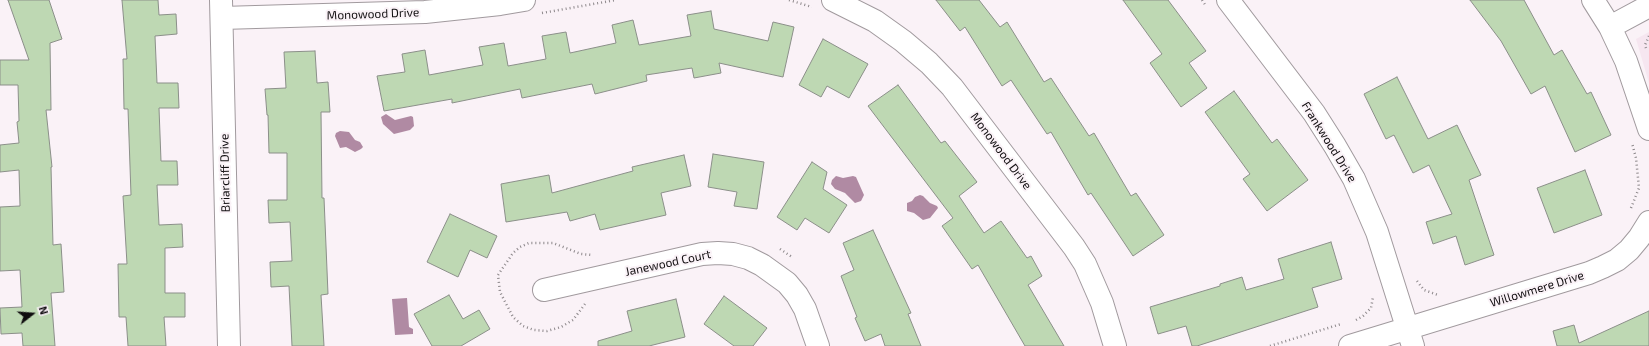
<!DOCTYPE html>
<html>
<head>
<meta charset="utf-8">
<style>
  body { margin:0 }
  #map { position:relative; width:1649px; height:346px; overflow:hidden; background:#faf2f7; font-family:"Exo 2",sans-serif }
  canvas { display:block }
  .north { position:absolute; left:12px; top:294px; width:40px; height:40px; -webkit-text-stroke:3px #faf2f7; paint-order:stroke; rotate:73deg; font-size:11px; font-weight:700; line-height:16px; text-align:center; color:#100d0f }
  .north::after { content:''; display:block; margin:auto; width:14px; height:18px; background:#100d0f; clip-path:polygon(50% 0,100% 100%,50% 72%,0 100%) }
</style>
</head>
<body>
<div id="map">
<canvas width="1649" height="346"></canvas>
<div class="north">N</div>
</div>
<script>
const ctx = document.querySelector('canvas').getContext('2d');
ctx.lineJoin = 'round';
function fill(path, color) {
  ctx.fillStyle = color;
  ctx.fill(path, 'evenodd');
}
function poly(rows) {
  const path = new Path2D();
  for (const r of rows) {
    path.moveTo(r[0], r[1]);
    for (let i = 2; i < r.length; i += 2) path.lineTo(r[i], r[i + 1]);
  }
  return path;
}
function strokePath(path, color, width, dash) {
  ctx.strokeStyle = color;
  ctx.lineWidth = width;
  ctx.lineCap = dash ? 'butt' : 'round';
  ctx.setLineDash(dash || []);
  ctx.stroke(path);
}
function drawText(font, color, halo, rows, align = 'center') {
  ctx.font = font + ' "Exo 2",sans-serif';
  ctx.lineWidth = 4;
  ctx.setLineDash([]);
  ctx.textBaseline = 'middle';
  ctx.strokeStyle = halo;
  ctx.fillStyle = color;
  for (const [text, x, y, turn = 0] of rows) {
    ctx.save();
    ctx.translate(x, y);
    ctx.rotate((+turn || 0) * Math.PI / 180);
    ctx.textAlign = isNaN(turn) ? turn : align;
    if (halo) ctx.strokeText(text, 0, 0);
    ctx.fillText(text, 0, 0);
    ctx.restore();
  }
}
fill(poly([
  [1649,32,1649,83,1636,39]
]), '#f6e6f0');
fill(poly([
  [386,114,395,120,411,116,413,117,414,126,410,130,394,134,383,124,381,117],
  [340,131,349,132,355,140,360,142,363,147,361,149,355,152,346,147,340,148,335,136,336,133],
  [836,176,843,178,853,176,856,177,864,195,861,201,855,203,845,193,835,189,831,184,832,180],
  [920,195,923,196,930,203,937,206,938,208,930,218,923,220,914,213,907,211,907,203,912,201,915,197],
  [407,298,409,327,413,329,413,334,395,335,392,299]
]), '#b08aa3');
const building = poly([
  [8,0,49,0,62,39,50,43,51,110,46,110,52,167,51,167,53,245,61,244,64,292,51,293,55,346,23,346,22,333,1,334,0,308,22,307,20,270,0,271,0,207,20,206,19,170,0,172,0,145,19,143,17,122,19,121,18,85,0,85,0,60,29,60,8,0],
  [122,0,158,0,159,15,176,14,177,34,155,36,157,83,178,83,179,108,159,108,161,161,177,161,178,185,157,185,159,225,182,224,183,247,165,248,165,293,185,293,185,317,164,317,166,346,128,346,126,317,119,317,118,264,127,264,123,196,131,195,128,109,124,109,123,59,127,59,122,0],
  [936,0,979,0,1000,27,1007,22,1044,82,1051,78,1089,136,1094,133,1131,196,1136,193,1164,235,1133,256,1091,193,1088,195,1051,132,1047,134,1011,80,1002,86,965,27,960,31,936,0],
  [1123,0,1168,0,1206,51,1189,63,1207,88,1181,107,1150,63,1162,54,1123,0],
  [1470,0,1524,0,1554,55,1562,50,1587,94,1591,92,1611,135,1575,152,1545,86,1531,94,1501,41,1470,0],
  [711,11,714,29,768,41,773,22,794,27,783,77,719,63,721,73,694,78,692,68,646,75,647,81,595,94,592,84,522,98,520,89,452,103,452,99,384,111,377,76,405,72,402,54,425,50,429,75,483,65,479,47,504,43,508,66,546,59,542,36,566,32,570,53,616,43,612,25,633,20,639,45,691,36,687,15,711,11],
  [823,39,868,64,849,98,827,86,821,97,799,85,823,39],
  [315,51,317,83,328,82,330,112,321,112,322,198,324,198,328,294,321,295,324,346,292,346,289,286,271,287,270,262,292,261,290,222,269,223,268,200,287,200,287,153,269,153,268,115,267,115,265,89,286,88,284,52,315,51],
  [1397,77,1428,139,1457,125,1481,175,1469,180,1494,255,1465,265,1456,236,1433,244,1426,222,1452,214,1429,165,1413,173,1394,135,1386,139,1364,94,1397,77],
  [898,85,941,143,945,141,977,182,959,196,984,233,1001,221,1027,258,1031,256,1042,276,1028,285,1064,346,1025,346,978,265,972,269,942,226,953,218,868,106,898,85],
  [1234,91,1272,143,1277,139,1308,180,1267,211,1243,179,1250,174,1205,112,1234,91],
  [713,154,764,162,757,209,734,206,737,192,708,187,713,154],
  [684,155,691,186,661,193,666,215,600,230,595,214,570,221,567,212,506,222,501,184,549,175,552,193,633,171,632,167,684,155],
  [812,162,827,172,823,189,847,205,829,233,805,218,797,230,777,217,812,162],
  [1585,170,1602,215,1554,233,1537,188,1585,170],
  [450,214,497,236,487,258,470,250,458,277,427,262,450,214],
  [873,230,911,313,908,314,921,346,885,346,881,334,865,341,855,318,857,317,841,276,854,270,843,243,873,230],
  [1331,242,1342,279,1312,288,1318,307,1197,346,1192,346,1186,326,1158,334,1150,307,1220,286,1220,284,1242,277,1246,290,1284,279,1278,259,1331,242],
  [449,295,463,319,479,310,490,329,461,346,432,346,414,314,449,295],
  [724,296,767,328,753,346,734,346,704,324,724,296],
  [676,299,685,337,649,346,598,346,598,341,632,331,627,311,676,299],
  [1649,311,1649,346,1557,346,1553,331,1574,325,1579,343,1649,311]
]);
fill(building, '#bed8b3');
strokePath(building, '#8b8f89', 1);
const street = poly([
  [221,0,229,346],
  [833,0,875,21,903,41,929,63,952,87,1074,247,1085,264,1102,303,1115,346],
  [1228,0,1314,113,1335,146,1354,179,1377,232,1413,346],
  [1593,0,1610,27,1626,61,1649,129],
  [222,18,425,12,500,4,524,0],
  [1610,27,1649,6],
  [544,290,702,254,718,253,733,254,748,258,762,265,787,283,797,295,805,309,818,346],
  [1350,346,1589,273,1603,267,1617,260,1629,250,1639,238,1649,222]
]);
strokePath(street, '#a19a9e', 24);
strokePath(poly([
  [789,0,812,7],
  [1202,0,1206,6],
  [542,13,616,0],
  [1646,48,1645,45,1649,36],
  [1631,208,1639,188,1636,158,1632,143],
  [780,249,792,257],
  [1417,281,1424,290,1438,295],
  [585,304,573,320,561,327,547,331,534,330,523,326,513,317,500,292,498,275,513,253,520,247,529,243,553,243,581,254,592,255],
  [1356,320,1363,316,1371,308,1373,297],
  [1270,346,1341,324]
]), '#8d888b', 2.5, [1, 3]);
strokePath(street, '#fff', 22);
drawText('12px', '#100d0f', '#faf2f7', [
  ["Monowood Drive",373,14,-2],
  ["Frankwood Drive",1329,142,58],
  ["Monowood Drive",1001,151,53],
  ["Briarcliff Drive",225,173,-91],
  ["Janewood Court",668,263,-12],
  ["Willowmere Drive",1537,289,-17]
]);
</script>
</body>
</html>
